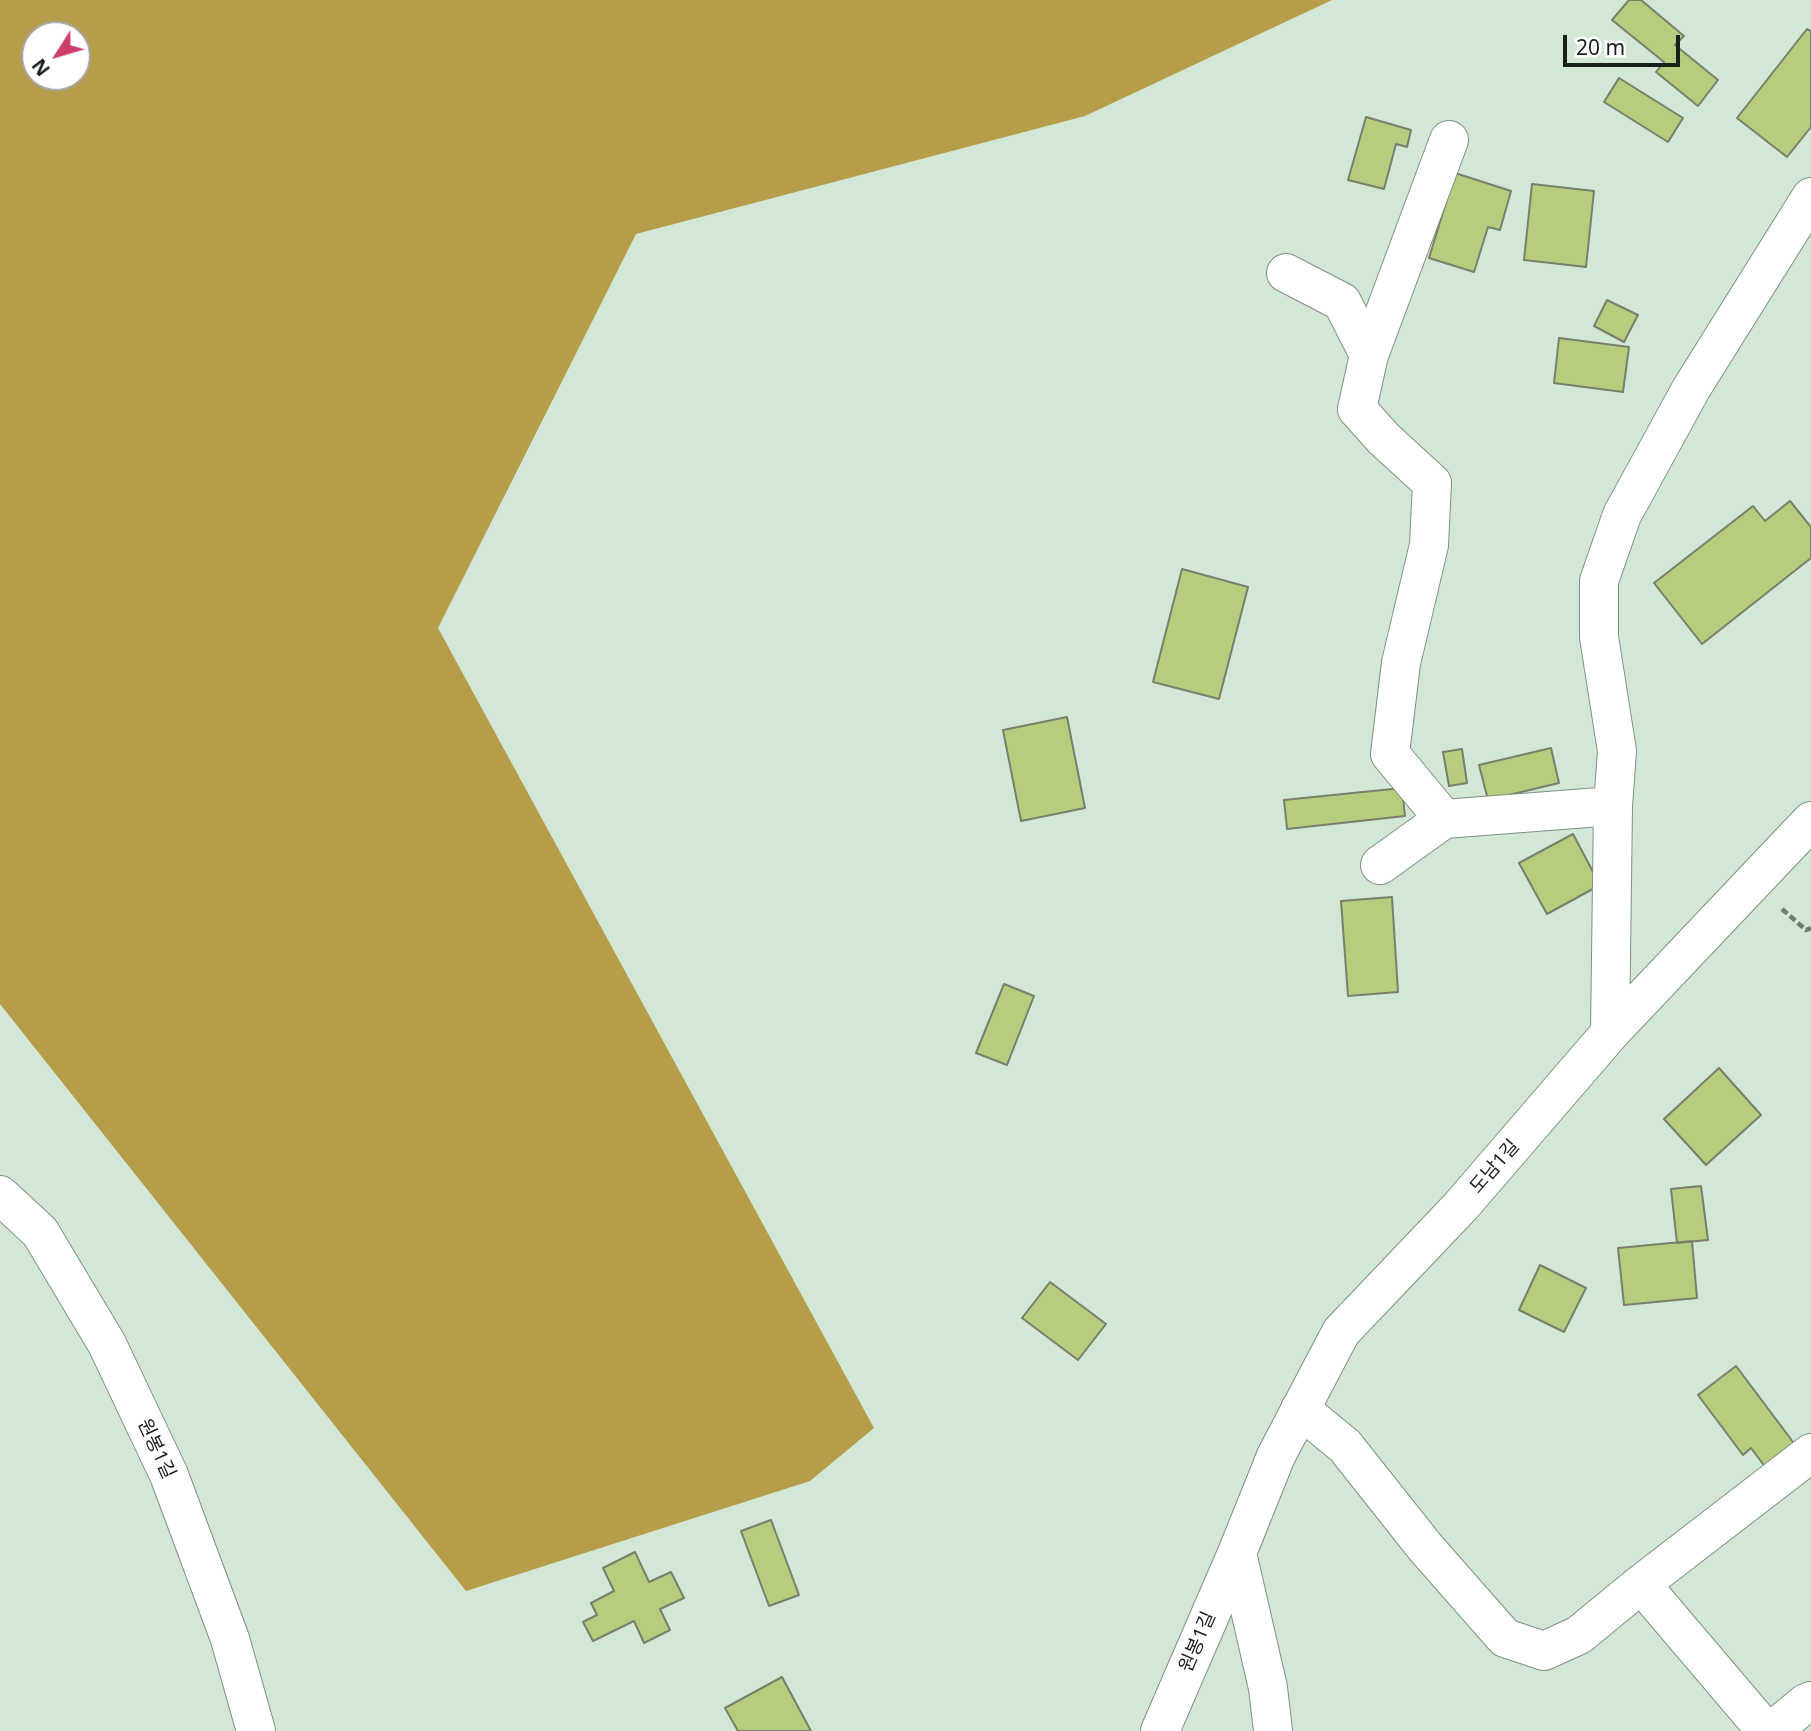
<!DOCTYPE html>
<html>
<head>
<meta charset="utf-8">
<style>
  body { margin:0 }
  #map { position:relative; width:1811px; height:1731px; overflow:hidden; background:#d3e7d7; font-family:"Noto Sans",sans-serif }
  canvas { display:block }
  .north { position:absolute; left:21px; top:21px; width:70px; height:70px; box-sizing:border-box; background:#fff; border:2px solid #a3a6a3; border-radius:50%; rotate:233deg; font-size:19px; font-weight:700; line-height:28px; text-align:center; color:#19201a }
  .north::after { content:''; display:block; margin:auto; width:24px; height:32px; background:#cc3e6a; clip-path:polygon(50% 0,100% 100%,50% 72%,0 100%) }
  .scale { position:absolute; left:1563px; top:35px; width:117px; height:32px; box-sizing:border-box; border:4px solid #19201a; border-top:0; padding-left:9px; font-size:21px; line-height:24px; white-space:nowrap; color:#19201a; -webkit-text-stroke:5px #fff; paint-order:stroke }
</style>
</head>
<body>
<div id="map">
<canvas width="1811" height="1731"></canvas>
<div class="north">N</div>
<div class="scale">20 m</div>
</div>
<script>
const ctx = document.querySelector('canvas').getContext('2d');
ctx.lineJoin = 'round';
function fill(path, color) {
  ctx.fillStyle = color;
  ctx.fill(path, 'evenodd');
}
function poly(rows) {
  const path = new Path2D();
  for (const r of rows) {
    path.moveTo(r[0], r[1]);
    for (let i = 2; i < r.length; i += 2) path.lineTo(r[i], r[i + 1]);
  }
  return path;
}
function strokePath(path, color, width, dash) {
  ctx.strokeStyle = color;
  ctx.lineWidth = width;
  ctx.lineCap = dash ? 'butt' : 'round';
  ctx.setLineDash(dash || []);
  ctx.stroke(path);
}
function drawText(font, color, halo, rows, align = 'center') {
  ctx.font = font + ' "Noto Sans","Noto Sans KR",sans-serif';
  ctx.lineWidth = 6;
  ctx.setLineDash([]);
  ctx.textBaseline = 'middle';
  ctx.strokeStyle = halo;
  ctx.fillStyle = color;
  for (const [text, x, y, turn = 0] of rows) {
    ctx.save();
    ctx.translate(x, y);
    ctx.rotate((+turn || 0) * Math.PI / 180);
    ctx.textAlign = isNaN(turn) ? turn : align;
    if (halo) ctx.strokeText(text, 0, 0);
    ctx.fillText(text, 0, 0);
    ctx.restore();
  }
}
fill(poly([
  [0,0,1332,0,1085,116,636,234,438,628,874,1428,810,1481,466,1591,0,1004],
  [35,35,77,35,77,77,35,77]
]), '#b59d49');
const building = poly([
  [1629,0,1641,0,1684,36,1675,45,1718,80,1698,106,1656,72,1664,62,1612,20,1629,0],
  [1807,29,1811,31,1811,127,1787,157,1737,118,1807,29],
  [1619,78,1683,118,1668,142,1604,102,1619,78],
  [1366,117,1411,130,1407,147,1396,144,1384,189,1348,180,1366,117],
  [1455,173,1511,191,1500,230,1488,227,1474,272,1429,258,1455,173],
  [1532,184,1594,191,1586,267,1524,260,1532,184],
  [1607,300,1638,315,1624,342,1594,326,1607,300],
  [1559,338,1629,347,1623,392,1554,383,1559,338],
  [1790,501,1811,527,1811,558,1702,644,1654,583,1753,506,1765,521,1790,501],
  [1182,569,1248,587,1219,699,1153,682,1182,569],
  [1067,717,1085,808,1021,821,1003,730,1067,717],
  [1551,748,1559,783,1488,800,1479,765,1551,748],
  [1462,749,1467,783,1449,786,1443,752,1462,749],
  [1402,788,1405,816,1287,829,1284,800,1402,788],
  [1573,834,1600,885,1547,914,1519,863,1573,834],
  [1392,897,1398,992,1348,996,1341,901,1392,897],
  [1004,984,1034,996,1007,1065,976,1053,1004,984],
  [1719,1068,1761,1115,1706,1165,1664,1119,1719,1068],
  [1701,1186,1708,1240,1677,1243,1671,1189,1701,1186],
  [1692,1241,1697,1298,1624,1305,1618,1248,1692,1241],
  [1540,1265,1586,1288,1564,1332,1519,1310,1540,1265],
  [1050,1282,1106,1324,1078,1360,1022,1318,1050,1282],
  [1736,1366,1796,1446,1766,1468,1751,1448,1743,1455,1698,1395,1736,1366],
  [771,1520,799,1595,769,1606,741,1531,771,1520],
  [635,1552,649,1582,671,1572,684,1598,660,1609,670,1630,644,1643,634,1621,593,1641,583,1622,597,1615,591,1603,614,1591,603,1568,635,1552],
  [782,1677,811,1731,738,1731,725,1708,782,1677]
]);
fill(building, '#b6cd7d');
strokePath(building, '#797f6b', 2);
const minor = poly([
  [1286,273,1342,302,1369,355],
  [1444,819,1390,754,1401,663,1429,545,1432,483,1384,439,1357,409,1369,355,1449,140],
  [1380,865,1444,819,1613,806],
  [1610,1033,1613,806,1617,751,1599,637,1599,581,1622,515,1691,389,1811,197],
  [0,1195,40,1232,107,1344,169,1475,230,1639,256,1731],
  [1300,1409,1345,1446,1425,1547,1505,1638,1544,1651,1579,1635,1641,1584,1811,1453],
  [1237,1553,1268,1688,1273,1731],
  [1641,1584,1766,1731],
  [1160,1731,1237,1553,1276,1456,1341,1332,1461,1206,1610,1033,1811,821],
  [1772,1731,1806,1703,1811,1701]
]);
strokePath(minor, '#7f9182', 40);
strokePath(poly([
  [1782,909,1806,930,1811,928]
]), '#6f7c71', 4.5, [7, 3.5]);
strokePath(minor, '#fff', 38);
drawText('19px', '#19201a', '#fff', [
  ["도남1길",1495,1167,-49],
  ["원봉1길",156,1449,65],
  ["원봉1길",1198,1642,-67]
]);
</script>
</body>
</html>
